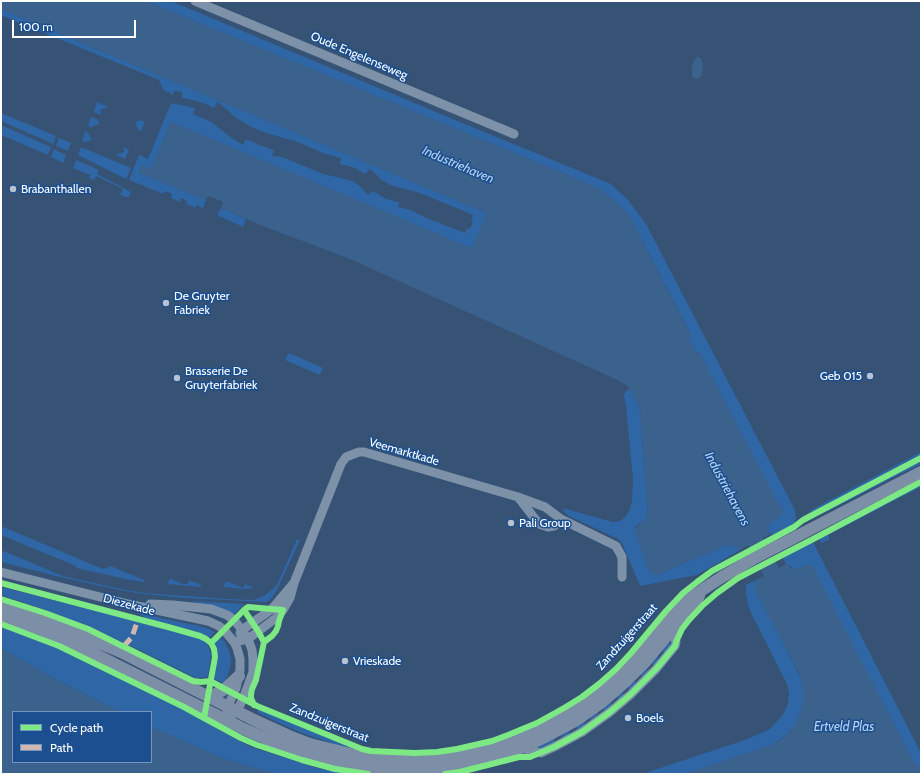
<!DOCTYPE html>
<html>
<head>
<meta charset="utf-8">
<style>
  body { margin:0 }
  #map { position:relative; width:922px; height:775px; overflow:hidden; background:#365274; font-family:Cabin,sans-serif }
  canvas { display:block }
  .frame { position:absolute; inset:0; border:2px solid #fff; pointer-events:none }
  .legend { position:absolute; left:12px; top:711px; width:140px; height:52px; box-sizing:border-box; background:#1b4f8f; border:1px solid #7695bc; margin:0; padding:5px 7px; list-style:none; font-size:12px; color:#fff }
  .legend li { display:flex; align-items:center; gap:8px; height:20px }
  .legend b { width:20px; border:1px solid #7695bc }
  .scale { position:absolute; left:12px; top:20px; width:124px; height:18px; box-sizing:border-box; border:2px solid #fff; border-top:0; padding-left:5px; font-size:12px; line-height:14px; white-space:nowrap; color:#fff; -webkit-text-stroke:3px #1b4f8f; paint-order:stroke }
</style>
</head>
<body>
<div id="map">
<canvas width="922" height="775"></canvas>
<div class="frame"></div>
<ul class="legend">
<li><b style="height:5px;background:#7ce984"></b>Cycle path</li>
<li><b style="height:5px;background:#d1b7ad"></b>Path</li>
</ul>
<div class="scale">100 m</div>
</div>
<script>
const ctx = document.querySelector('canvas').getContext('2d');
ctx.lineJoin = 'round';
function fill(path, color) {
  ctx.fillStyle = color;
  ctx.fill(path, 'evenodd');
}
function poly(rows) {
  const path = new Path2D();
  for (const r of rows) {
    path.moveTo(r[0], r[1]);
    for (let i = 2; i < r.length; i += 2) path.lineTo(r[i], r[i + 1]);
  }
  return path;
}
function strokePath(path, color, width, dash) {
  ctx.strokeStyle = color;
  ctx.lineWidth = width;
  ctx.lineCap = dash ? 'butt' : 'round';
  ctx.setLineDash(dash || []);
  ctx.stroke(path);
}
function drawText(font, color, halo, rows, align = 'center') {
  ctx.font = font + ' Cabin,sans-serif';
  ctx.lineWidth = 3;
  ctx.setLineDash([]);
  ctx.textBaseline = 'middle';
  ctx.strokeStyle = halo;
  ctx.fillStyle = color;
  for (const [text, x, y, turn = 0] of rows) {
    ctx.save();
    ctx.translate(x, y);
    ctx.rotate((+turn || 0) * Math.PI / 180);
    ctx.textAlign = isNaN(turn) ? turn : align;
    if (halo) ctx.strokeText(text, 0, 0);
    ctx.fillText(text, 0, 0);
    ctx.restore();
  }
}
fill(poly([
  [146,1,171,1,455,120,611,184,628,200,646,224,795,510,796,518,794,526,773,537,768,531,768,527,770,522,780,516,699,352,696,353,688,337,691,335,630,217,616,202,601,190,570,176],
  [1,9,487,213,472,249,171,122,151,169,139,173,206,200,203,208,196,205,195,208,186,204,187,201,181,198,180,202,171,198,172,194,165,191,163,194,129,180,139,155,148,159,171,103,195,108,193,114,211,122,232,138,243,145,246,139,262,146,274,150,272,156,282,157,292,161,323,174,341,178,352,181,360,186,368,195,373,191,386,199,399,202,398,207,408,209,429,219,465,233,467,228,470,229,473,222,471,221,473,215,420,193,390,185,383,181,370,169,365,174,355,168,340,164,341,158,323,153,295,141,269,134,251,127,236,118,224,107,217,102,214,108,206,104,193,100,182,98,182,92,174,91,173,95,171,95,171,93,163,90,159,80,1,15],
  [97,102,108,107,100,110,101,115,94,112],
  [1,113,56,136,53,144,1,121],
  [91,117,97,119,99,124,91,127,88,126],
  [141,120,145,122,141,131,138,130,135,122],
  [1,125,51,147,48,155,1,135],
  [85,131,88,133,92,140,86,142,82,141],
  [59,138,71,143,68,151,56,146],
  [81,147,131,168,126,179,78,155],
  [123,147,129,150,125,159,116,155,124,152],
  [54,149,66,155,63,163,51,157],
  [76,160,99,170,97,174,131,192,129,197,126,197,120,195,123,189,96,176,94,180,89,178,90,175,73,168],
  [221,208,246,219,243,227,217,215],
  [289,353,323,368,320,375,285,360],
  [629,389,633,394,640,411,641,423,648,513,646,519,635,527,657,575,726,545,736,546,740,550,697,575,640,586,622,543,618,539,569,516,565,513,562,508,613,522,620,521,625,517,629,511,632,502,633,479,626,406,624,396,625,392],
  [921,452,921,457,818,510,812,512,809,511],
  [921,460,921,464,892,478,828,511,819,513],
  [921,480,921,482,902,491,798,546,797,545,828,528,899,491],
  [921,485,921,487,897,499,828,535,830,539,822,543,819,539,813,542,921,753,921,769,914,763,808,565,798,569,795,569,786,564,783,559,784,558,783,556,905,493],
  [1,526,103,569,111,566,144,580,144,582,130,580,76,568,76,566,1,535],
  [297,539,300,540,277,590,270,600,266,602,184,598,137,593,119,590,56,576,1,562,1,550,63,576,125,590,145,593,227,599,253,600,264,596,275,587,278,583],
  [721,568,721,569,709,576,682,598,672,608,627,662,598,688,583,699,548,720,517,734,500,741,459,751,428,755,407,756,375,754,355,751,302,733,281,724,257,712,259,708,260,709,353,748,364,751,374,753,403,755,425,754,462,750,487,743,512,735,554,716,592,691,614,672,634,652,669,609,680,598,702,580],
  [170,578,182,584,188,584,189,580,201,585,201,587,167,584],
  [756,580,756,590,801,678,803,689,803,703,799,717,796,724,788,734,772,745,695,771,685,774,642,774,745,740,770,729,779,719,784,713,788,703,789,694,787,684,751,613,748,604,746,595,746,585],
  [226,581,243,588,245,584,254,588,245,589,223,587],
  [1,587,170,629,200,638,206,641,210,651,211,655,208,676,206,677,200,678,196,678,129,645,89,627,46,610,1,595],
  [190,601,244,604,233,615,220,609],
  [138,613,199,626,209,629,215,632,208,639,203,636,171,626,149,621],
  [1,624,46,640,102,665,153,691,219,730,251,747,321,769,350,774,276,774,222,758,157,730,151,727,151,712,120,712,44,673,1,648],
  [220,637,225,642,229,651,231,660,230,668,227,677,223,683,213,678,216,657,215,649,213,643],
  [669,641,671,648,664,655,663,650,662,650,658,655,659,663,653,667,653,663,652,663,647,668,647,676,642,680,642,676,640,675,635,680,635,688,630,692,629,688,628,687,623,692,623,699,618,702,618,698,617,697,611,702,610,709,604,713,604,709,603,708,598,712,597,720,591,722,591,718,590,717,585,721,583,729,576,731,577,727,576,726,570,730,568,737,561,740,562,736,561,735,555,738,553,746,543,750,535,747]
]), '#2f66a5');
fill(poly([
  [1,1,146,1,570,176,601,190,616,202,630,217,691,336,688,337,696,353,699,352,778,503,783,509,782,513,780,517,770,522,768,529,770,534,763,538,779,568,786,564,787,564,791,568,798,569,808,565,812,565,914,763,921,769,921,774,685,774,772,745,783,738,792,730,799,717,803,703,803,689,801,678,798,671,755,590,756,580,764,576,748,545,740,550,736,546,726,545,657,575,653,574,649,571,634,529,646,519,648,513,641,423,640,411,633,394,626,385,613,378,350,259,263,226,221,208,223,202,208,196,206,200,139,173,142,165,151,169,171,122,472,248,487,213,1,9],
  [697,56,702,59,703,65,702,76,697,79,694,78,692,76,692,67,693,63],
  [1,648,44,673,120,712,13,712,13,762,151,762,151,727,222,758,276,774,1,774]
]), '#3b618d');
fill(poly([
  [767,540,777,559,758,569,748,550]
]), '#365274');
strokePath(poly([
  [195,1,514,134],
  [518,497,539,524,548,527,554,526,561,519],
  [1,572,128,604,208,621,219,626,224,630,234,642,237,648,240,659,240,670,236,688,228,706,227,711],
  [150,604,173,605,211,609,227,615,234,620,242,630,248,639,252,650,253,659,253,672,243,699,237,711,233,714],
  [240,633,242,630,272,609,293,584],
  [234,642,248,639,276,618,283,610,290,598,294,583,341,464,346,457,359,452,364,452,518,497,545,507,561,519,616,546,622,557,622,577],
  [521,748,541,753,554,747,582,732,610,712,630,695,656,669,675,646,676,642,672,629]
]), '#7d92a8', 9);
strokePath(poly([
  [1,606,42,619,121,652,254,720,289,736,310,744,358,756,378,759,408,760,433,759,460,755,489,749,517,739,543,727,571,712,596,694,617,677,639,654,664,623,682,603,722,577,753,559,921,472],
  [1,616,40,629,81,647,246,730,287,748,308,755,357,766,377,769,407,770,434,769,462,765,491,758,521,748,547,736,575,721,602,702,625,682,646,661,689,609,699,596],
  [208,695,214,695,225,689,239,676]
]), '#7d8ea7', 12);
strokePath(poly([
  [124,646,132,637,138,619]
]), '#d1b7ad', 5, [10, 5]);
strokePath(poly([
  [1,583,168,627,200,636,206,639,211,643,214,649,215,657,204,718],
  [1,599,45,613,88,629,193,681,201,682,210,681,257,706,362,749,371,751,415,753,437,752,457,749,492,741,508,735,537,723,564,708,582,697,599,684,616,669,631,653,666,611,683,593,697,582,712,571,794,527,803,520,921,458],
  [244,610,258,631,264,642,256,680,252,689,251,695,251,698,254,705],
  [1,624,59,646,184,707,204,718,241,738,257,745,302,760,335,769,368,774],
  [211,643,244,610,248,607,283,610,279,621,278,626,276,631,272,636,264,642],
  [445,774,460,772,519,757,530,757,554,747,582,732,610,712,630,695,656,669,675,646,676,642,682,629,689,620,703,605,717,593,738,578,757,568,817,537,915,485,921,482]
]), '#7ce984', 6);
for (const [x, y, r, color] of [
  [13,189,4,"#b9c2ce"],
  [166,303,4,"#b9c2ce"],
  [870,376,4,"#b9c2ce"],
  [177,378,4,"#b9c2ce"],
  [511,523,4,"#b9c2ce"],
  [345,661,4,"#b9c2ce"],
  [628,718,4,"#b9c2ce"]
]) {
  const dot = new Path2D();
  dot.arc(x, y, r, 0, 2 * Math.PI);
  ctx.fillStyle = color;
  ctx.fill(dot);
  strokePath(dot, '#1b4f8f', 1.5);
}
drawText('12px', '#fff', '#1b4f8f', [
  ["Oude Engelenseweg",359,56,23],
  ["Veemarktkade",404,452,16],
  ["Diezekade",129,605,15],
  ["Zandzuigerstraat",627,637,-48],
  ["Zandzuigerstraat",329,723,22]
]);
drawText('12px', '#fff', '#1b4f8f', [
  ["Brabanthallen",21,189],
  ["De Gruyter",174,296],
  ["Fabriek",174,310],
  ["Brasserie De",185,371],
  ["Gruyterfabriek",185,385],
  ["Geb 015",862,376,"right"],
  ["Pali Group",519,523],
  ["Vrieskade",353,661],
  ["Boels",636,718]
], 'left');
drawText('italic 13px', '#b5d3f5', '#1b4f8f', [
  ["Industriehaven",458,165,23],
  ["Industriehavens",727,489,62],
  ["Ertveld Plas",844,727]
]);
</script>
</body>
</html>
